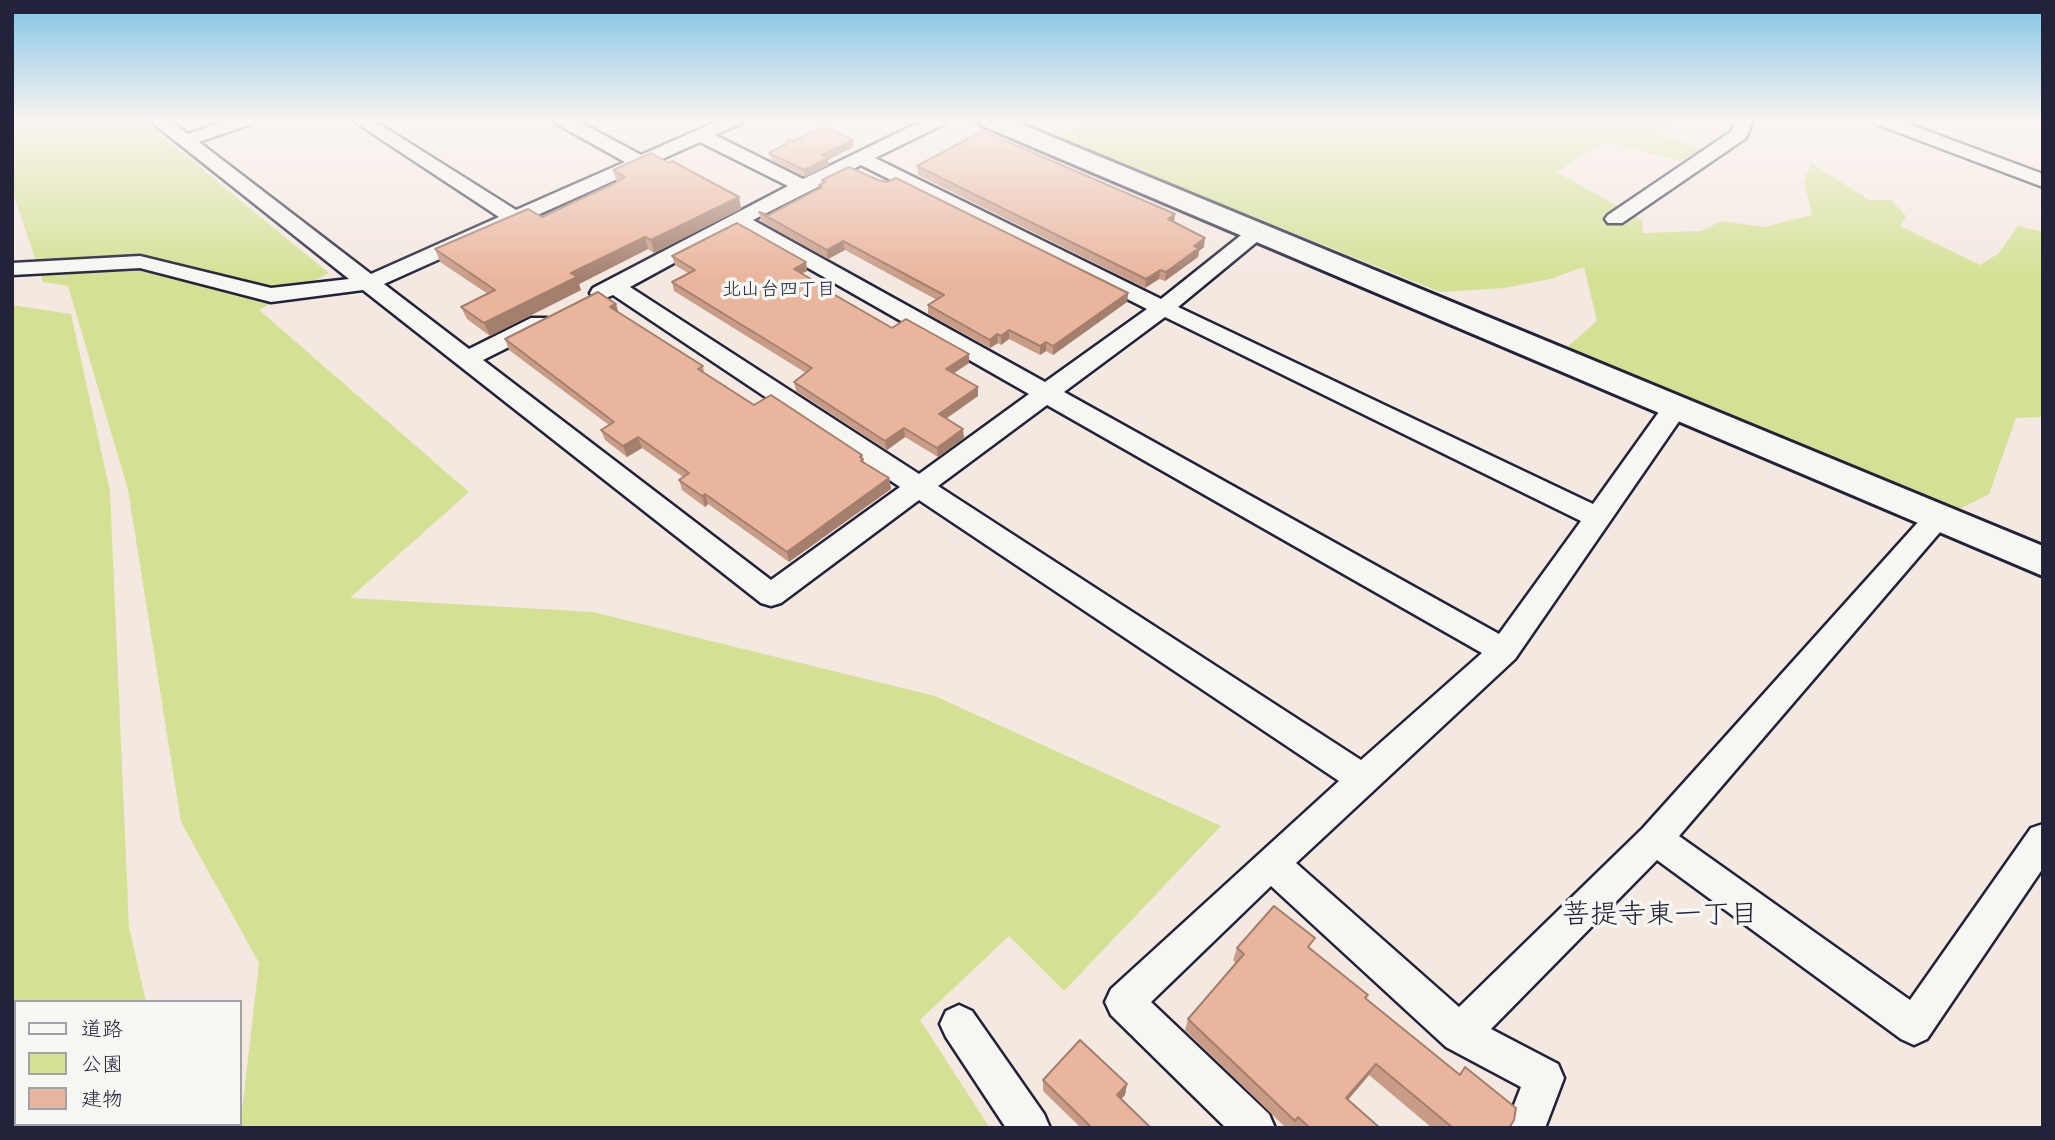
<!DOCTYPE html>
<html>
<head>
<meta charset="utf-8">
<style>
  body { margin:0 }
  #map { position:relative; width:2055px; height:1140px; overflow:hidden; background:#f4e9e1; font-family:Sriracha,"Klee One",sans-serif }
  canvas { display:block }
  .frame { position:absolute; inset:0; border:14px solid #22223b; pointer-events:none }
  .legend { position:absolute; left:14px; top:1000px; width:228px; height:126px; box-sizing:border-box; background:#f6f6f2; border:2px solid #a1a1a9; margin:0; padding:9px 12px; list-style:none; font-size:21px; color:#22223b }
  .legend li { display:flex; align-items:center; gap:14px; height:35px }
  .legend b { width:35px; border:2px solid #a1a1a9 }
</style>
</head>
<body>
<div id="map">
<canvas width="2055" height="1140"></canvas>
<div class="frame"></div>
<ul class="legend">
<li><b style="height:9px;background:#f6f6f2"></b>道路</li>
<li><b style="height:19px;background:#d4e194"></b>公園</li>
<li><b style="height:19px;background:#eab59d"></b>建物</li>
</ul>
</div>
<script>
const ctx = document.querySelector('canvas').getContext('2d');
ctx.lineJoin = 'round';
function fill(path, color) {
  ctx.fillStyle = color;
  ctx.fill(path, 'evenodd');
}
function poly(rows) {
  const path = new Path2D();
  for (const r of rows) {
    path.moveTo(r[0], r[1]);
    for (let i = 2; i < r.length; i += 2) path.lineTo(r[i], r[i + 1]);
  }
  return path;
}
function strokePath(path, color, width, dash) {
  ctx.strokeStyle = color;
  ctx.lineWidth = width;
  ctx.lineCap = dash ? 'butt' : 'round';
  ctx.setLineDash(dash || []);
  ctx.stroke(path);
}
function drawText(font, color, halo, rows, align = 'center') {
  ctx.font = font + ' Sriracha,"Klee One",sans-serif';
  ctx.lineWidth = 7;
  ctx.setLineDash([]);
  ctx.textBaseline = 'middle';
  ctx.strokeStyle = halo;
  ctx.fillStyle = color;
  for (const [text, x, y, turn = 0] of rows) {
    ctx.save();
    ctx.translate(x, y);
    ctx.rotate((+turn || 0) * Math.PI / 180);
    ctx.textAlign = isNaN(turn) ? turn : align;
    if (halo) ctx.strokeText(text, 0, 0);
    ctx.fillText(text, 0, 0);
    ctx.restore();
  }
}
fill(poly([
  [12,120,142,120,329,273,259,310,469,492,350,598,593,612,935,696,1221,826,1064,991,1009,936,920,1020,990,1128,240,1128,259,963,181,822,128,490,68,286,43,282,12,190],
  [1090,120,1683,120,1671,122,1658,132,1702,150,1680,161,1604,141,1557,172,1642,220,1643,233,1701,231,1721,221,1764,227,1812,215,1804,182,1811,163,1869,200,1891,200,1906,216,1900,226,1980,265,1999,253,2018,226,2043,232,2043,417,2016,418,1989,494,1948,515,1566,348,1597,321,1584,267,1550,279,1504,288,1440,292,1059,138],
  [12,305,71,314,110,491,129,927,146,1002,16,1002,16,1124,175,1124,176,1128,12,1128]
]), '#d4e194');
const street = poly([
  [149,120,169,120,188,134,228,120,254,120,251,124,199,142,371,274,499,217,352,120,373,120,516,210,625,162,557,124,554,120,576,120,641,155,720,120,743,120,740,124,715,135,803,179,924,120,947,120,944,124,875,158,1161,299,1250,228,1264,228,1267,232,1264,236,1178,307,1593,504,1666,402,1675,400,1684,402,1687,408,1684,414,1515,659,1296,863,1459,1007,1643,828,1929,510,1938,507,1947,510,1951,517,1947,524,1679,836,1910,1000,2031,828,2043,824,2043,868,1927,1039,1914,1045,1901,1039,1657,860,1491,1029,1558,1064,1564,1078,1545,1128,1505,1128,1521,1087,1446,1047,1271,886,1151,1002,1269,1114,1275,1128,1226,1128,1111,1015,1105,1002,1111,989,1339,781,919,500,781,603,771,606,761,603,363,290,271,302,140,268,12,275,12,263,140,256,271,288,349,279,149,120],
  [700,142,788,186,593,288,590,293,593,298,601,300,613,295,900,487,771,580,483,360,547,328,550,323,547,318,531,318,469,349,384,284,700,142],
  [861,165,1147,309,1045,382,753,220,861,165],
  [738,228,1029,394,919,474,630,287,738,228],
  [1165,317,1581,521,1499,634,1064,392,1165,317],
  [1047,405,1482,653,1361,760,938,486,1047,405],
  [1735,120,1753,120,1746,138,1622,223,1608,223,1605,219,1608,215,1732,131,1735,120],
  [1873,120,1898,120,2043,174,2043,187,1876,124,1873,120],
  [959,1005,972,1011,1044,1114,1050,1128,1006,1128,946,1037,940,1024,946,1011,959,1005]
]);
const secondary = poly([
  [978,120,1011,120,2043,546,2043,576,981,125,978,120]
]);
strokePath(street, '#22223b', 5);
strokePath(secondary, '#22223b', 6);
fill(street, '#f6f6f2');
fill(secondary, '#f6f6f2');
fill(poly([
  [793,141,853,147,828,160,829,165,805,177,771,160,769,153],
  [917,166,1174,222,1204,247,1199,251,1198,257,1165,281,1159,279,1145,288,918,175],
  [613,170,739,197,741,209,654,253,648,249,579,284,581,290,490,336,467,319,461,307,488,294,440,262,435,249,542,217,617,183],
  [822,180,1128,293,1127,302,1053,355,1046,351,1040,355,1009,339,1001,345,998,343,990,348,928,314,928,305,937,300,845,250,828,259,761,221,759,212,768,215,819,188,819,185,822,183],
  [672,256,806,262,807,271,802,273,812,282,892,328,969,354,969,363,953,374,978,387,978,396,946,419,964,438,938,457,905,437,887,450,796,391,794,382,806,373,674,291,672,282,688,273,675,265],
  [618,312,703,366,704,373,754,405,862,455,864,462,889,478,891,489,789,562,708,504,705,507,682,490,679,480,683,477,642,448,627,457,605,440,601,430,609,425,509,350,505,339],
  [1237,948,1310,949,1365,999,1459,1074,1465,1067,1509,1128,1432,1128,1369,1075,1348,1100,1380,1128,1286,1128,1185,1030,1188,1019,1236,963,1233,960],
  [1043,1080,1127,1084,1125,1095,1121,1099,1151,1128,1081,1128,1043,1091]
]), '#c99c87');
fill(poly([
  [853,140,853,147,828,160,829,165,805,177,804,170,822,155],
  [739,197,741,209,654,253,651,240],
  [1175,214,1174,223,1168,219],
  [645,237,648,249,579,284,581,290,490,336,484,323,571,273],
  [1205,238,1204,247,1199,251,1198,257,1165,281,1166,272,1194,246],
  [843,241,845,250,828,259,827,250],
  [806,262,807,271,795,277,794,269],
  [1160,270,1159,279,1145,288,1146,279],
  [1128,293,1127,302,1053,355,1053,346],
  [616,304,619,314,610,307],
  [1009,330,1009,339,1001,345,1001,336],
  [997,334,998,343,990,348,990,340],
  [1046,342,1046,351,1040,355,1040,346],
  [969,354,969,363,946,378,946,369],
  [978,387,978,396,939,423,939,414],
  [904,428,905,437,887,450,885,441],
  [963,429,964,438,938,457,937,448],
  [638,437,642,448,627,457,623,446],
  [889,478,891,489,789,562,787,552],
  [705,494,708,504,705,507,702,496],
  [1376,1064,1369,1075,1340,1109,1346,1098],
  [1127,1084,1125,1095,1115,1105,1117,1095]
]), '#a47f6e');
const building = poly([
  [824,127,853,140,822,155,828,158,804,170,769,153,786,144,789,139,793,141,824,127],
  [983,131,1175,214,1168,219,1205,238,1194,246,1199,248,1166,272,1160,270,1146,279,917,166,983,131],
  [651,153,669,163,672,161,739,197,651,240,645,237,571,273,577,277,484,323,461,307,495,290,435,249,528,209,542,217,615,183,625,177,613,170,651,153],
  [849,167,878,180,887,182,896,178,1128,293,1053,346,1046,342,1040,346,1009,330,1001,336,997,334,990,340,928,305,944,295,843,241,827,250,759,212,768,215,822,187,819,185,825,182,822,180,849,167],
  [737,223,806,262,794,269,811,279,809,280,892,328,906,319,969,354,946,369,978,387,939,414,963,429,937,448,904,428,885,441,794,382,812,368,672,282,695,270,672,256,737,223],
  [598,292,616,304,610,307,703,366,698,369,754,405,771,395,862,455,860,457,863,459,861,461,889,478,787,552,705,494,702,496,679,480,689,473,638,437,623,446,601,430,614,422,505,339,598,292],
  [1274,906,1315,938,1308,947,1368,995,1365,998,1460,1075,1465,1067,1516,1108,1514,1120,1509,1128,1453,1128,1376,1064,1346,1098,1380,1128,1310,1128,1298,1117,1295,1121,1188,1019,1244,954,1237,948,1274,906],
  [1080,1040,1127,1084,1117,1095,1151,1128,1092,1128,1043,1080,1080,1040]
]);
fill(building, '#eab59d');
strokePath(building, '#a47f6e', 2);
const sky = ctx.createLinearGradient(0, 0, 0, 279);
sky.addColorStop(0, '#81c3e5');
sky.addColorStop(0.43, '#faf5f2');
sky.addColorStop(1, '#faf5f200');
ctx.fillStyle = sky;
ctx.fillRect(0, 0, 2055, 279);
drawText('19px', '#22223b', '#f6f6f2', [
  ["北山台四丁目",779,290]
]);
drawText('28px', '#22223b', '#f6f6f2', [
  ["菩提寺東一丁目",1660,916]
]);
</script>
</body>
</html>
